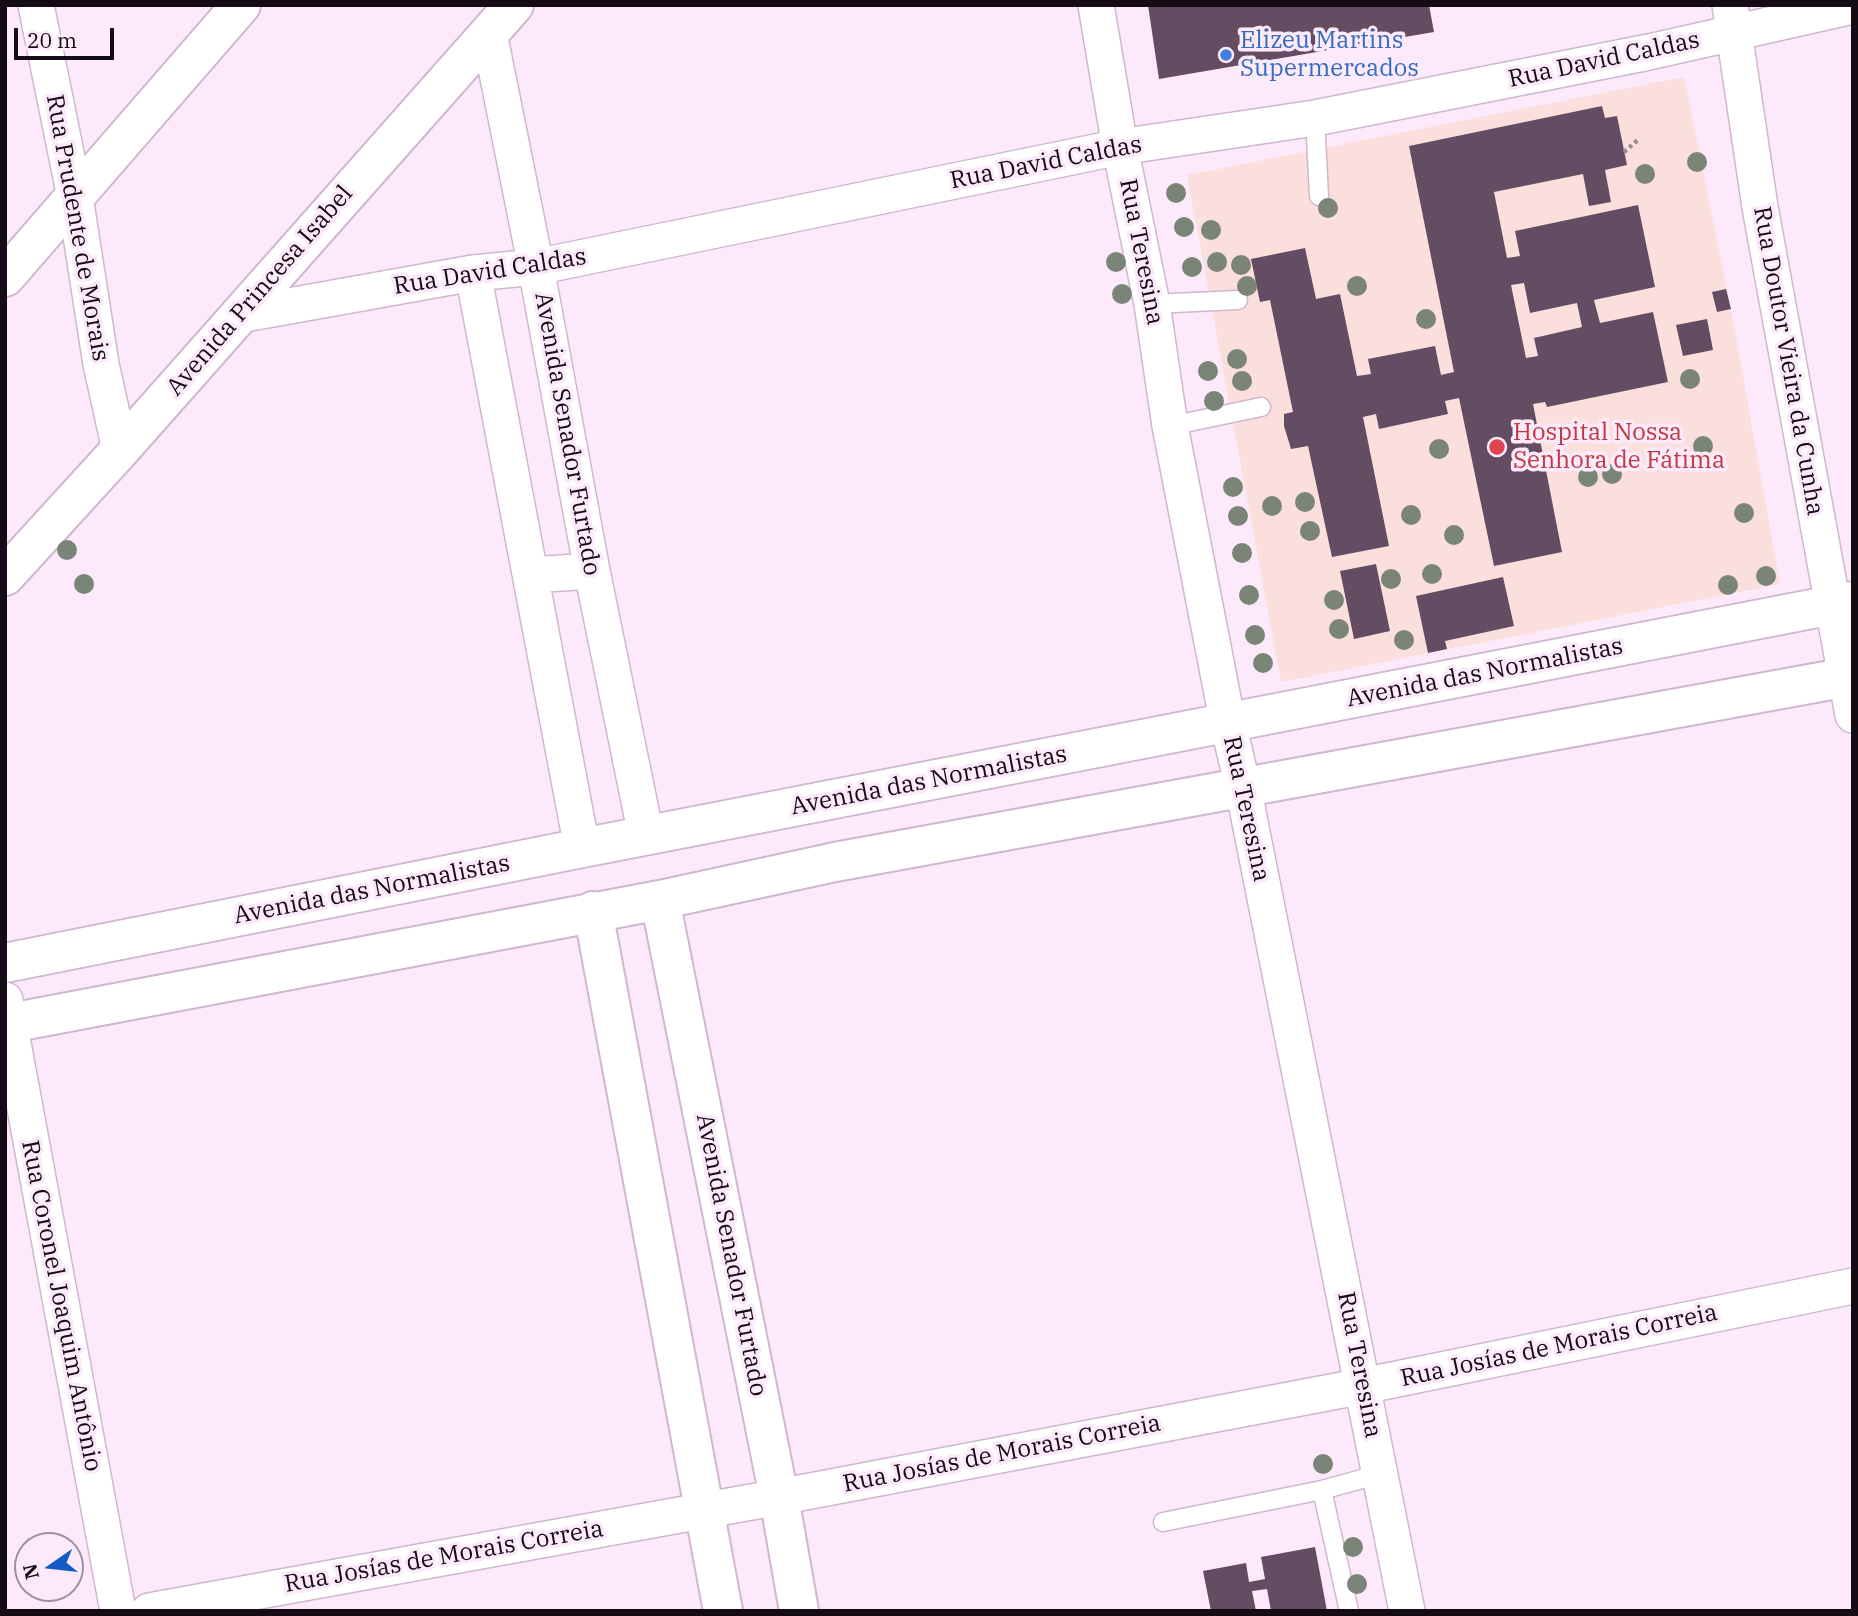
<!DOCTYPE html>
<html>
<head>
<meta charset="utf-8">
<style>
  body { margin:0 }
  #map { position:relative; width:1858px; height:1616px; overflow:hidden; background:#fceafb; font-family:"IBM Plex Serif",serif }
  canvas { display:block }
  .frame { position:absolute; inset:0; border:7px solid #140b14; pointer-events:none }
  .north { position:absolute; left:14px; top:1532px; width:70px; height:70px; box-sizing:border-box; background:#fceafb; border:2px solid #9f919f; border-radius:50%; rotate:256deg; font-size:19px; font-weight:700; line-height:28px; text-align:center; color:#140b14 }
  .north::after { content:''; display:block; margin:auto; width:24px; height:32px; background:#145ac5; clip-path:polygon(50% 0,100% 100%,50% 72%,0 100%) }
  .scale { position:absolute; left:14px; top:28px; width:100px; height:32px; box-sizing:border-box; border:4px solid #140b14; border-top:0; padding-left:9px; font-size:21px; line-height:24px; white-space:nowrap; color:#140b14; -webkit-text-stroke:5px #fceafb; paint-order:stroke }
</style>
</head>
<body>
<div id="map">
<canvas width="1858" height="1616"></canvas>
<div class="frame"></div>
<div class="north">N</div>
<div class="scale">20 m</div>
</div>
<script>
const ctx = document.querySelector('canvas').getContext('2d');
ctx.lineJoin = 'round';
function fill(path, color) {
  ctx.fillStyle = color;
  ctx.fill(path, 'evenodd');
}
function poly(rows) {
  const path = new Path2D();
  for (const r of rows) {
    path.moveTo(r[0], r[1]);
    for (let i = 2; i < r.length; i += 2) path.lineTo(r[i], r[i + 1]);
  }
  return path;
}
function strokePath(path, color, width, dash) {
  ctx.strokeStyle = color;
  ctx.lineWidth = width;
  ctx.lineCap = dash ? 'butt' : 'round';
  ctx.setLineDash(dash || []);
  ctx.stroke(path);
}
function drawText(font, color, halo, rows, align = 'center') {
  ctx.font = font + ' "IBM Plex Serif",serif';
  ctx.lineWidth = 7;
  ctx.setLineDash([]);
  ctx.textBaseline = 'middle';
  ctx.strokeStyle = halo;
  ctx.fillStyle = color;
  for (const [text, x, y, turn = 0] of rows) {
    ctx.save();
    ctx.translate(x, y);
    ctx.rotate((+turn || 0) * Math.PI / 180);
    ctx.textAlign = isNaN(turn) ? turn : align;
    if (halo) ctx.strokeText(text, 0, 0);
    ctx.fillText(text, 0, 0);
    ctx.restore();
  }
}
fill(poly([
  [1684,77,1731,309,1780,584,1281,682,1187,175]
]), '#fadfdd');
fill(poly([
  [1148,5,1429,5,1434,32,1159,79],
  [1602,106,1605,118,1617,116,1627,165,1605,170,1611,202,1589,206,1583,174,1494,192,1507,258,1520,256,1515,231,1638,205,1655,287,1594,300,1600,323,1653,312,1668,382,1547,407,1545,402,1533,404,1562,552,1494,566,1459,398,1445,401,1448,414,1379,429,1376,414,1363,417,1389,546,1332,557,1308,446,1291,449,1284,426,1284,414,1293,412,1270,300,1260,302,1251,259,1305,248,1316,299,1340,294,1357,376,1371,374,1368,359,1435,346,1441,375,1454,372,1409,146],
  [1524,283,1530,313,1577,303,1582,327,1534,338,1538,356,1526,358,1511,285],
  [1726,289,1731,309,1717,312,1712,292],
  [1707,319,1713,350,1683,356,1676,325],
  [1376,564,1390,631,1354,639,1340,571],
  [1503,577,1514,626,1445,641,1447,649,1428,653,1416,596],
  [1315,1547,1327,1611,1271,1611,1267,1589,1252,1591,1256,1611,1211,1611,1203,1571,1246,1563,1249,1582,1265,1579,1261,1557]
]), '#644c63');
const service = poly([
  [1315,118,1319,196],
  [1152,304,1238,300],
  [1170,426,1261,407],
  [1322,1490,1349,1611],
  [1163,1522,1322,1490,1380,1474]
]);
const minor = poly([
  [36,5,75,197,101,364,120,450],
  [1096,5,1120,147,1152,304,1170,426,1228,724,1243,787,1407,1611],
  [1730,5,1760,207,1853,715],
  [489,33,536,267,592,571,646,835],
  [473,273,582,848],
  [239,315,473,273,536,267,1120,147,1315,118,1649,52,1853,6],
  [531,575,592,571],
  [5,1000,118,1611],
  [149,1611,779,1497,1363,1386,1853,1286]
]);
const tertiary = poly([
  [660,900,779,1497,799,1611],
  [593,911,723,1611],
  [5,963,582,848,1853,601],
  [5,1024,660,900,835,862,1853,676]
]);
const secondary = poly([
  [5,277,241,5],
  [5,576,120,450,514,5]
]);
strokePath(service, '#d1b6d0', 21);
strokePath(minor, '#d1b6d0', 38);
strokePath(tertiary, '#d1b6d0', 42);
strokePath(secondary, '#d1b6d0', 42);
strokePath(poly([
  [1624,152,1639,139]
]), '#978996', 4.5, [3.5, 3.5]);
strokePath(service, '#fff', 18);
strokePath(minor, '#fff', 35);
strokePath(tertiary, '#fff', 38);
strokePath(secondary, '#fff', 38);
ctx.fillStyle = '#7a8578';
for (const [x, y] of [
  [1697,162],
  [1645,174],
  [1176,193],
  [1328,208],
  [1184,227],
  [1211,230],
  [1116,262],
  [1217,262],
  [1241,265],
  [1192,267],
  [1247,286],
  [1357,286],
  [1122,294],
  [1426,319],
  [1237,359],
  [1208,371],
  [1690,379],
  [1242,381],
  [1214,401],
  [1703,446],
  [1439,449],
  [1612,474],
  [1588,477],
  [1233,487],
  [1305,502],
  [1272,506],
  [1744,513],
  [1411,515],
  [1238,516],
  [1310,531],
  [1454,535],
  [67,550],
  [1242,553],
  [1432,574],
  [1766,576],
  [1391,579],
  [84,584],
  [1728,585],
  [1249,595],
  [1334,600],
  [1339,629],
  [1255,635],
  [1404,640],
  [1263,663],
  [1323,1464],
  [1353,1547],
  [1357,1584]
]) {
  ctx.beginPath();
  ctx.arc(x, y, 10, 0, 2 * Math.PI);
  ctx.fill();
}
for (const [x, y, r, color] of [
  [1226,55,7,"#3f7fe0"],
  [1497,447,9,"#e0444e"]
]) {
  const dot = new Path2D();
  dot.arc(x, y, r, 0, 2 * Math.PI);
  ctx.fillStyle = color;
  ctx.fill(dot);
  strokePath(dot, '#fceafb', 2.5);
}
drawText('24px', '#366cbe', '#fceafb', [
  ["Elizeu Martins",1240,41],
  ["Supermercados",1240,69]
], 'left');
drawText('24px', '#140b14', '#fceafb', [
  ["Rua David Caldas",1604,60,-12],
  ["Rua David Caldas",1046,163,-11],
  ["Rua Prudente de Morais",77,228,80],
  ["Rua Teresina",1141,252,79],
  ["Rua David Caldas",490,272,-9],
  ["Avenida Princesa Isabel",260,291,-49],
  ["Rua Doutor Vieira da Cunha",1788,361,80],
  ["Avenida Senador Furtado",567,434,80],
  ["Avenida das Normalistas",1485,673,-11],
  ["Avenida das Normalistas",929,781,-11],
  ["Rua Teresina",1246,809,78],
  ["Avenida das Normalistas",372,890,-11],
  ["Avenida Senador Furtado",731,1255,79],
  ["Rua Coronel Joaquim Antônio",61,1306,79],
  ["Rua Josías de Morais Correia",1559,1346,-12],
  ["Rua Teresina",1359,1365,79],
  ["Rua Josías de Morais Correia",1002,1454,-11],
  ["Rua Josías de Morais Correia",444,1557,-10]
]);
drawText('24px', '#be3a42', '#fceafb', [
  ["Hospital Nossa",1513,433],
  ["Senhora de Fátima",1513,461]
], 'left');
</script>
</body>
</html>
